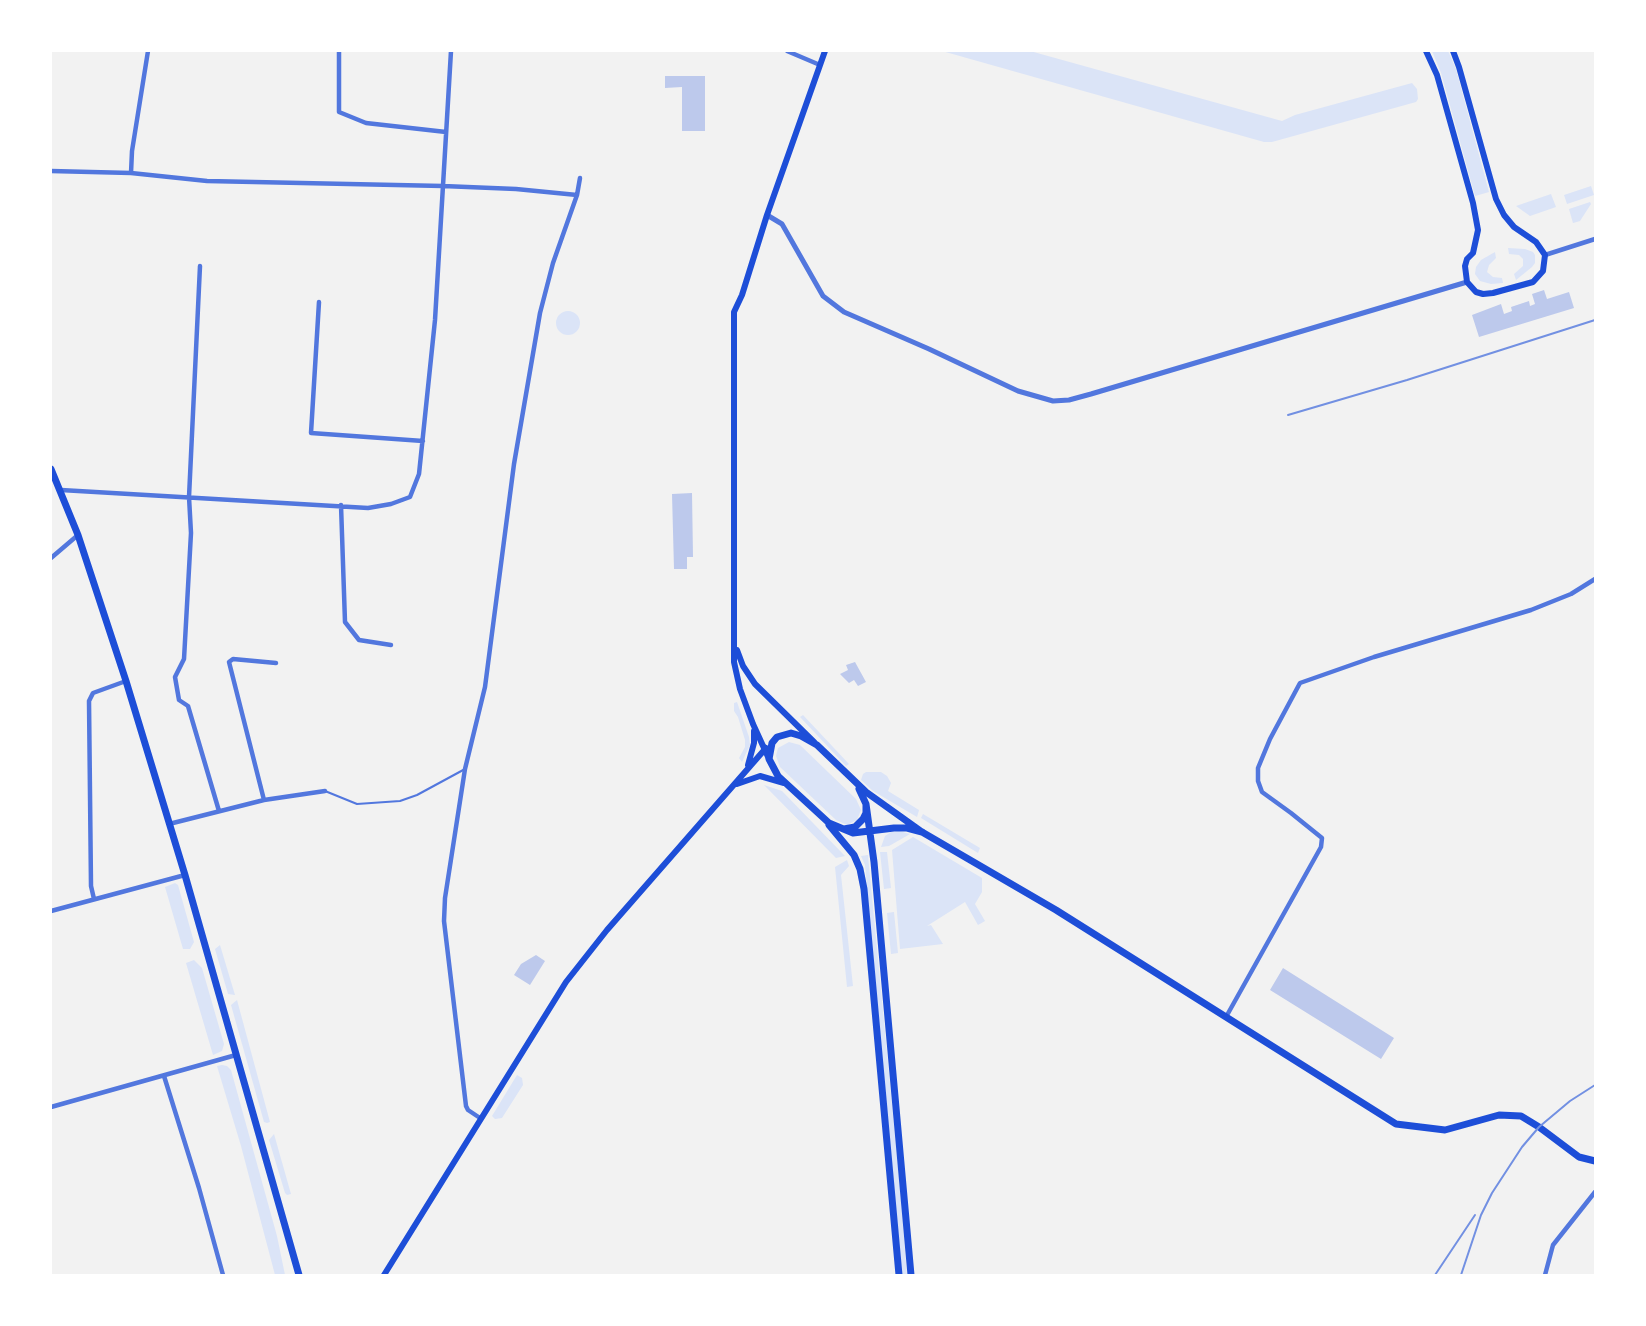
<!DOCTYPE html>
<html>
<head>
<meta charset="utf-8">
<style>
  body { margin:0 }
  #map { position:relative; width:1646px; height:1326px; overflow:hidden; background:#f2f2f2; font-family:"DM Sans",sans-serif }
  canvas { display:block }
  .frame { position:absolute; inset:0; border:52px solid #fff; pointer-events:none }
</style>
</head>
<body>
<div id="map">
<canvas width="1646" height="1326"></canvas>
<div class="frame"></div>
</div>
<script>
const ctx = document.querySelector('canvas').getContext('2d');
ctx.lineJoin = 'round';
function fill(path, color) {
  ctx.fillStyle = color;
  ctx.fill(path, 'evenodd');
}
function poly(rows) {
  const path = new Path2D();
  for (const r of rows) {
    if (r.length === 3) {
      path.moveTo(r[0] + r[2], r[1]);
      path.arc(r[0], r[1], r[2], 0, 2 * Math.PI);
      continue;
    }
    path.moveTo(r[0], r[1]);
    for (let i = 2; i < r.length; i += 2) path.lineTo(r[i], r[i + 1]);
  }
  return path;
}
function strokePath(path, color, width, dash) {
  ctx.strokeStyle = color;
  ctx.lineWidth = width;
  ctx.lineCap = dash ? 'butt' : 'round';
  ctx.setLineDash(dash || []);
  ctx.stroke(path);
}
fill(poly([
  [942,51,1030,51,1282,121,1295,115,1412,83,1417,89,1418,99,1416,102,1272,142,1264,142],
  [1432,51,1448,51,1449,53,1456,69,1489,192,1475,196,1441,73],
  [1591,186,1594,195,1567,204,1564,195],
  [1551,194,1556,207,1530,216,1516,206],
  [1590,202,1591,204,1580,221,1573,223,1569,209],
  [1508,248,1525,249,1533,252,1535,255,1535,263,1532,267,1516,280,1514,274,1523,266,1523,259,1519,255,1509,254],
  [1495,252,1496,258,1489,265,1487,272,1493,277,1502,278,1503,283,1491,284,1480,281,1475,274,1476,267,1481,260],
  [568,323,12],
  [737,702,749,737,750,745,742,762,739,758,745,747,745,740,738,717,734,711,734,703],
  [803,715,849,764,846,766,800,717],
  [789,742,800,745,856,799,861,810,857,820,847,825,836,820,780,767,776,756,778,748],
  [866,772,881,772,887,776,891,783,888,791,919,810,917,817,873,791,861,780,863,774],
  [764,785,782,791,845,856,836,858],
  [923,814,980,848,978,853,921,818],
  [899,831,910,834,889,846,881,847,885,836,891,832],
  [913,837,982,878,982,892,975,904,985,921,978,925,965,902,927,926,931,925,943,944,900,949,892,850],
  [880,852,887,852,891,888,884,889],
  [868,855,900,1188,907,1275,902,1275,865,865,861,856],
  [847,860,849,866,841,875,853,986,847,987,835,867],
  [175,883,178,885,194,942,190,949,183,949,165,887],
  [894,912,898,953,891,954,887,913],
  [220,945,235,995,228,994,215,949],
  [194,960,202,968,224,1044,222,1051,213,1055,186,963],
  [237,1000,270,1122,267,1123,264,1122,231,1005],
  [222,1065,227,1066,231,1070,277,1236,285,1275,275,1275,241,1146,217,1066],
  [517,1075,522,1078,523,1085,502,1118,495,1119,492,1116],
  [274,1134,291,1194,287,1195,285,1193,269,1140]
]), '#dbe4f7');
fill(poly([
  [665,76,705,76,705,131,682,131,682,87,665,88],
  [1544,290,1547,299,1569,292,1574,308,1479,337,1472,315,1501,304,1504,314,1512,311,1511,307,1529,301,1530,306,1535,304,1532,294],
  [692,493,693,557,687,557,687,569,674,569,672,494],
  [855,662,866,682,858,686,854,680,849,683,840,674,848,670,846,665],
  [536,955,545,961,530,985,514,975,521,964],
  [1283,968,1394,1038,1381,1059,1270,990]
]), '#bdc9ec');
strokePath(poly([
  [325,791,357,804,400,801,417,795,465,769]
]), '#5277de', 2);
strokePath(poly([
  [339,51,339,112,366,123,446,132],
  [787,51,820,65],
  [51,171,131,173,207,181,443,186,516,189,577,195],
  [131,173,132,151,148,51],
  [1545,255,1595,239],
  [200,266,189,497,191,533,184,659,175,677,179,700,188,706,219,811],
  [319,302,311,433,423,441],
  [61,490,368,508,391,504,410,497,419,474,435,320,451,51],
  [341,505,345,622,359,640,391,645],
  [51,558,78,535],
  [264,800,229,662,233,659,276,663],
  [169,824,264,800,325,791],
  [94,899,91,886,89,701,93,693,126,681],
  [51,911,185,875],
  [1226,1017,1321,847,1322,838,1291,813,1262,792,1258,781,1258,768,1270,739,1300,683,1374,657,1531,610,1571,594,1595,579],
  [164,1076,199,1188,223,1275],
  [51,1107,236,1055],
  [480,1118,468,1110,466,1106,444,921,445,898,465,769,485,687,514,464,540,313,553,263,577,195,580,178],
  [1545,1275,1553,1245,1595,1192]
]), '#5277de', 4.5);
strokePath(poly([
  [767,215,782,224,823,296,844,312,929,349,1018,391,1053,401,1069,400,1091,394,1467,282]
]), '#5277de', 5);
strokePath(poly([
  [1426,51,1437,75,1473,203,1478,230,1473,253,1467,259,1465,266,1467,282,1476,292,1483,294,1493,293,1533,282,1543,271,1545,255,1536,242,1514,227,1504,215,1496,199,1459,67,1453,51],
  [737,650,743,666,755,684,814,742],
  [769,759,753,724,740,689,734,662,734,312,742,295,767,215,825,51],
  [748,765,754,743,754,731],
  [737,784,760,776,784,783],
  [384,1275,566,982,607,930,766,748]
]), '#1d4ed8', 6);
strokePath(poly([
  [51,469,78,535,126,681,185,875,299,1275],
  [866,804,874,862,911,1275],
  [829,825,854,855,860,869,864,889,899,1275],
  [844,829,855,827,863,819,866,813,866,804,859,789],
  [922,832,907,828,894,828,853,833,829,823,778,776,769,759,772,743,777,737,791,733,801,736,817,745,866,792,922,832,1056,910,1396,1124,1445,1130,1499,1115,1521,1116,1539,1127,1579,1157,1595,1161]
]), '#1d4ed8', 7);
strokePath(poly([
  [1288,415,1407,380,1595,320],
  [1435,1275,1475,1215],
  [1461,1275,1481,1215,1492,1193,1522,1147,1539,1127,1570,1101,1595,1085]
]), '#7290e2', 2);
</script>
</body>
</html>
